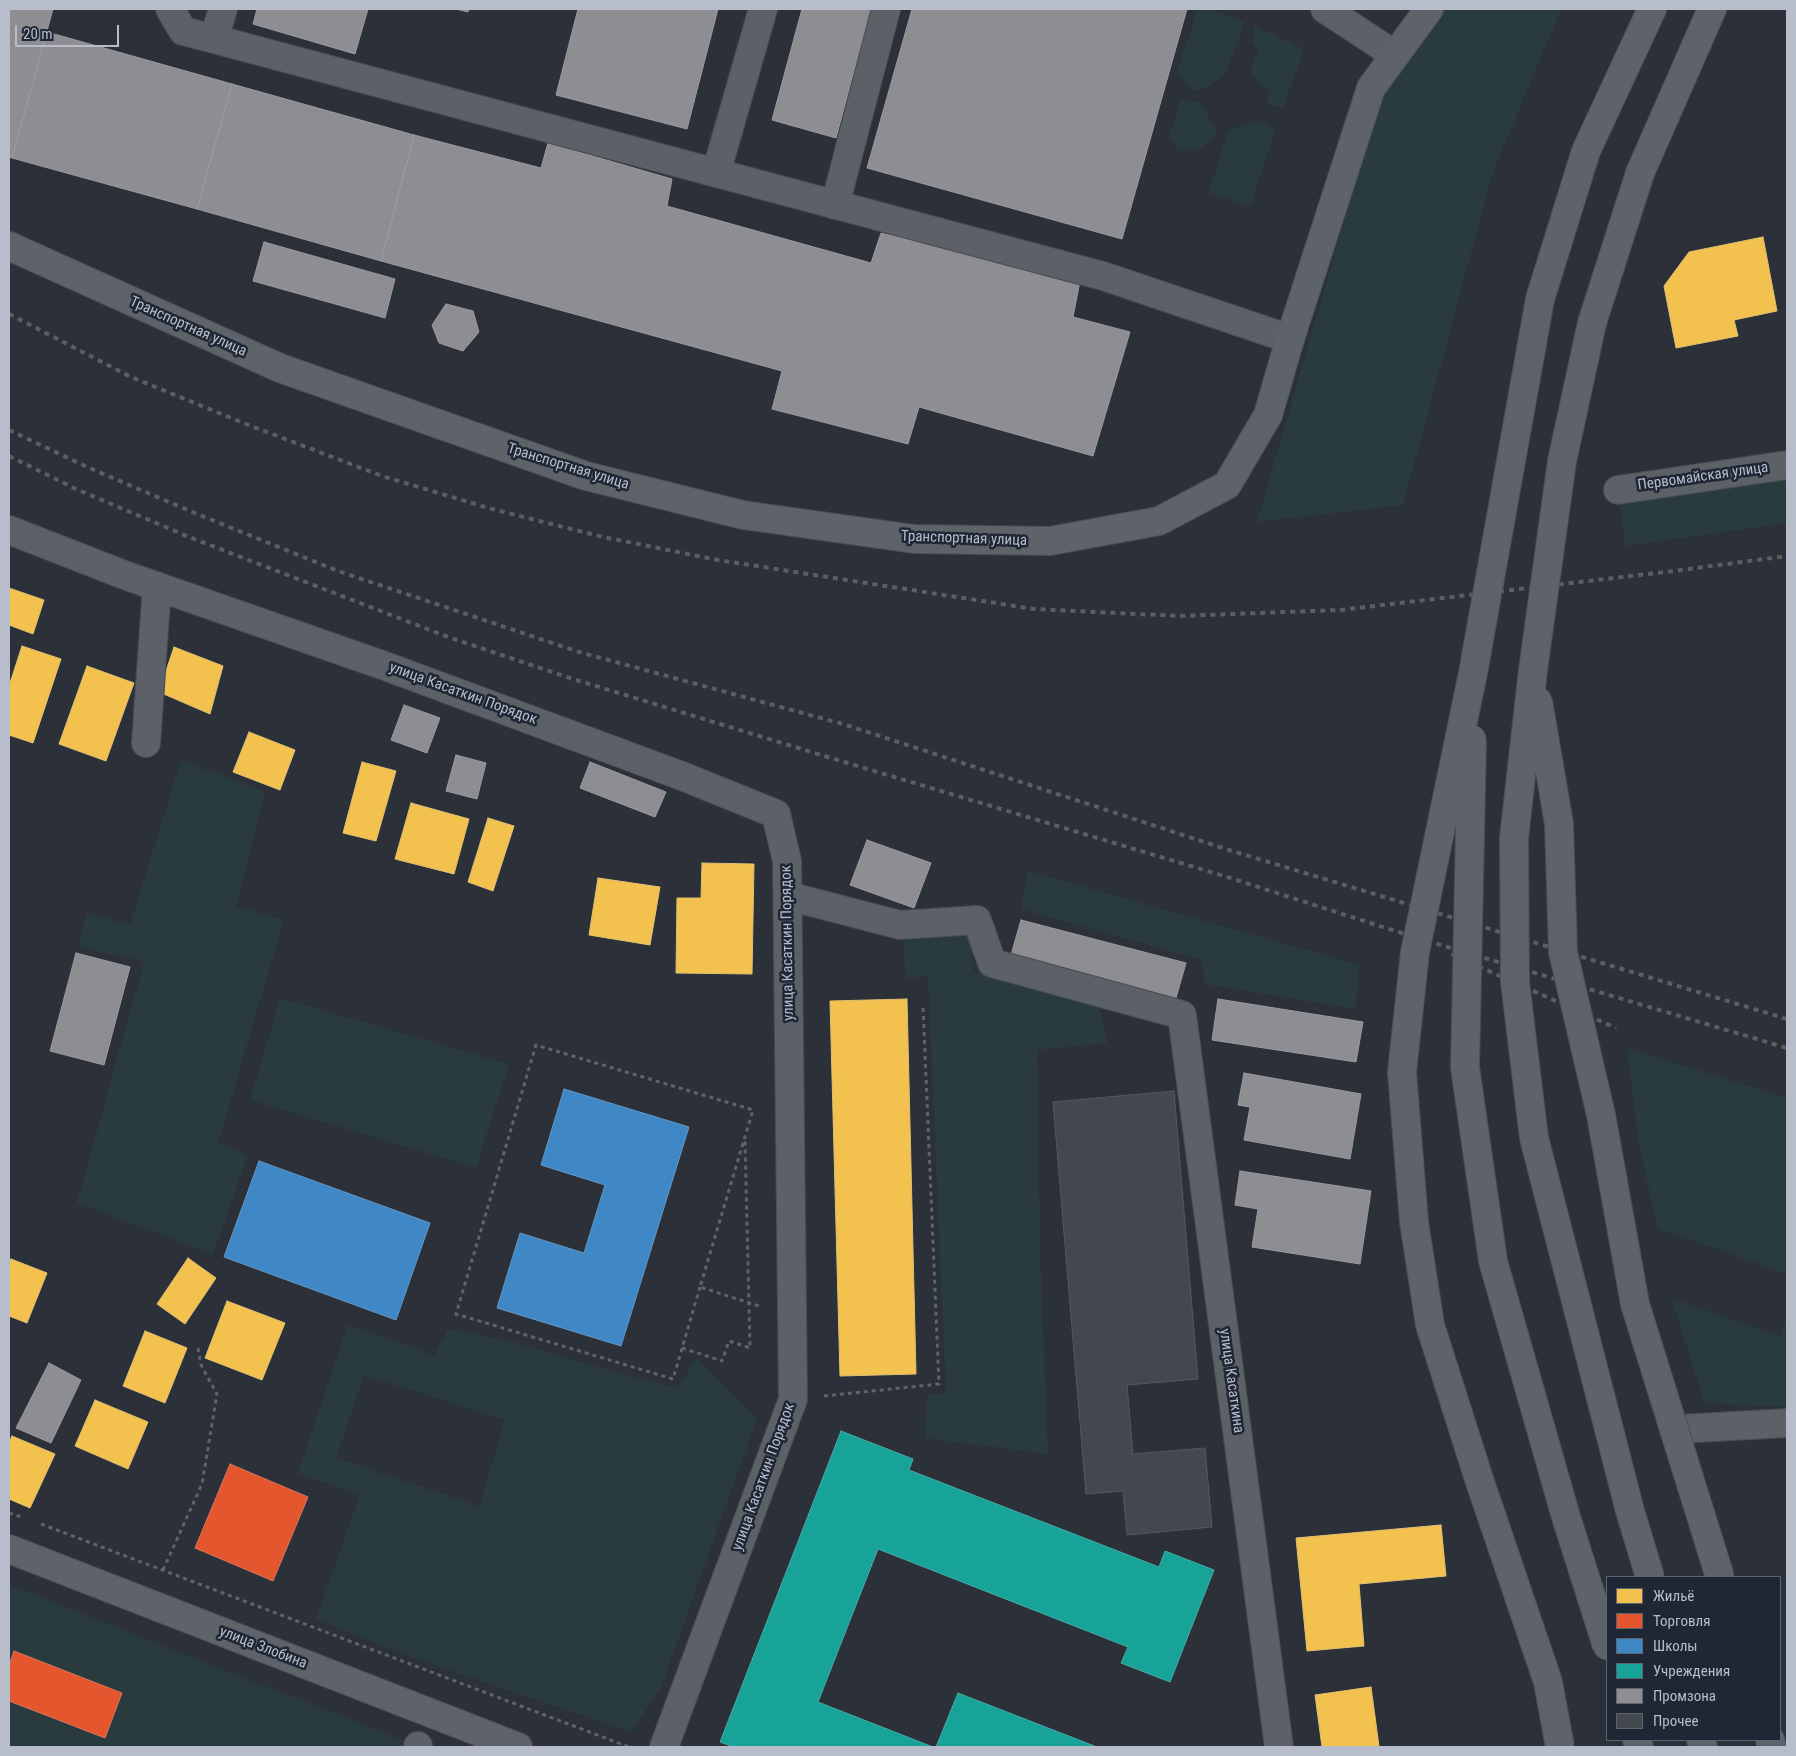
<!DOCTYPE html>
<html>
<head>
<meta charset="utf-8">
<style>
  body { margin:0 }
  #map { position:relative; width:1796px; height:1756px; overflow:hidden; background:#2c3139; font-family:"Roboto Condensed",sans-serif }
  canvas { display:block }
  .frame { position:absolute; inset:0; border:10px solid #b7bdca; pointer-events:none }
  .legend { position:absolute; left:1606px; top:1576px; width:175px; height:165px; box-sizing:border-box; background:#1f2735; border:1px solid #5c6371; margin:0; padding:6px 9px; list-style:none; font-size:15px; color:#b7bdca }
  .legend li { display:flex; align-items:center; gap:10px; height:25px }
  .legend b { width:25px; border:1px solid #5c6371 }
  .scale { position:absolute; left:15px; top:25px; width:104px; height:22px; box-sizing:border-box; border:2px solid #b7bdca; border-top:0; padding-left:6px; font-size:15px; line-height:18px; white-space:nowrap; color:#b7bdca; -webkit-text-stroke:4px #1f2735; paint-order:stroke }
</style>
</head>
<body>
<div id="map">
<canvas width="1796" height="1756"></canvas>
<div class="frame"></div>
<ul class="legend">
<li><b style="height:14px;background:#f2c14e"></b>Жильё</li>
<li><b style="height:14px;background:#e4572e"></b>Торговля</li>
<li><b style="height:14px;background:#3f88c5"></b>Школы</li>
<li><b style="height:14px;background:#17a398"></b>Учреждения</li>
<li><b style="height:14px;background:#8d8d92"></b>Промзона</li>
<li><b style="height:14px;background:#43474e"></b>Прочее</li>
</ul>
<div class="scale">20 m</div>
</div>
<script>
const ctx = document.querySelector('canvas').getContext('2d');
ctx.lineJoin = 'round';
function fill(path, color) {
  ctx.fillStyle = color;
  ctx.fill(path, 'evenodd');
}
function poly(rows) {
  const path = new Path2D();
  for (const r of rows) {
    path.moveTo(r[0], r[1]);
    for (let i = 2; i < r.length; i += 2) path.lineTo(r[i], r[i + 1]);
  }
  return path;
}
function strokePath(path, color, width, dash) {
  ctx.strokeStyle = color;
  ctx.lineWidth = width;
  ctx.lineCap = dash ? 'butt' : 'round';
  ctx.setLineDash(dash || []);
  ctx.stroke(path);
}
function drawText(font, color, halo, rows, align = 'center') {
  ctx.font = font + ' "Roboto Condensed",sans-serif';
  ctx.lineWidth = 5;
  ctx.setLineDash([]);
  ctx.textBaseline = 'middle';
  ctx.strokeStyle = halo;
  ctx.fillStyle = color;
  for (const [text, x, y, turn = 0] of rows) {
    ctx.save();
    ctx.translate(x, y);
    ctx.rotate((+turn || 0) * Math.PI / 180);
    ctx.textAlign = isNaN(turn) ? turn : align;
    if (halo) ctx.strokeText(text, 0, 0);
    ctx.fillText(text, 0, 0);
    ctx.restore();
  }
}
fill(poly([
  [1198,9,1211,9,1245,23,1225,75,1204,89,1191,90,1177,72],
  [1446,9,1561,9,1493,172,1403,505,1257,522,1379,101,1391,82],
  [1255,26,1304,49,1283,108,1266,103,1270,91,1264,88,1250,70,1258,52,1252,41],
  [1181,99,1200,103,1217,130,1215,137,1197,150,1179,152,1169,137],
  [1257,120,1276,129,1250,207,1209,192,1228,131],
  [1787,476,1787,523,1625,546,1620,502],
  [181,760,265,792,236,906,284,920,218,1143,248,1155,213,1254,77,1203,144,962,78,946,86,913,130,925],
  [1028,871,1360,965,1355,1009,1205,984,1202,960,1021,909],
  [971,928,974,972,1098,1000,1107,1043,1037,1050,1040,1249,1048,1454,925,1438,927,1395,946,1394,928,976,905,978,904,932],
  [280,998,509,1064,476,1168,250,1100],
  [1627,1048,1787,1098,1787,1274,1657,1228,1638,1136],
  [1671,1298,1781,1337,1787,1317,1787,1407,1705,1403],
  [348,1325,434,1355,448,1329,513,1342,586,1364,678,1388,696,1358,757,1418,662,1685,632,1732,425,1662,316,1619,360,1495,298,1473],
  [364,1375,505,1420,479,1506,336,1458],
  [9,1585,420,1747,9,1747]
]), '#293b3f');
const homes = poly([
  [1763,237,1777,311,1734,320,1738,336,1676,348,1664,286,1689,252,1763,237],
  [9,588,44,600,33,634,9,625,9,588],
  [22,646,61,659,33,743,9,735,9,686,22,646],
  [174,647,223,666,210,714,159,692,174,647],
  [87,666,134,683,106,761,59,744,87,666],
  [249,732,295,750,280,790,233,772,249,732],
  [362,762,396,771,376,841,343,833,362,762],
  [411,803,469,819,454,874,395,859,411,803],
  [488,818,514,826,493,891,468,882,488,818],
  [702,863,754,864,752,974,676,973,677,898,701,898,702,863],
  [598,878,660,887,650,945,589,935,598,878],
  [907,999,916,1374,840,1376,830,1001,907,999],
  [188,1258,216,1278,185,1324,157,1304,188,1258],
  [11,1259,47,1273,27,1323,9,1316,9,1265,11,1259],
  [227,1301,285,1323,262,1380,205,1358,227,1301],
  [145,1331,187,1348,165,1403,123,1386,145,1331],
  [95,1400,148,1422,128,1469,75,1446,95,1400],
  [12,1436,55,1454,30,1508,9,1499,9,1443,12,1436],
  [1441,1525,1446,1576,1359,1584,1364,1646,1307,1651,1296,1538,1441,1525],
  [1371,1687,1379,1746,1322,1747,1315,1695,1371,1687]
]);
fill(homes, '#f2c14e');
strokePath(homes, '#e0c073', 1);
const shops = poly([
  [230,1464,308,1497,273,1581,195,1548,230,1464],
  [14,1651,122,1693,105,1738,9,1701,9,1666,14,1651]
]);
fill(shops, '#e4572e');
strokePath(shops, '#d6765d', 1);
const schools = poly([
  [564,1089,689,1127,621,1346,497,1308,520,1233,584,1253,605,1185,541,1165,564,1089],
  [259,1161,430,1223,396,1320,224,1257,259,1161]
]);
fill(schools, '#3f88c5');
strokePath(schools, '#6398c6', 1);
const public = poly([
  [841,1431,913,1459,909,1470,1159,1567,1165,1551,1214,1570,1170,1682,1121,1663,1128,1647,878,1549,818,1702,933,1747,734,1747,720,1742,841,1431],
  [958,1693,1097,1747,936,1747,958,1693]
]);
fill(public, '#17a398');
strokePath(public, '#47aba7', 1);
const industry = poly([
  [9,9,53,9,12,158,9,157,9,9],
  [257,9,368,9,355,54,253,24,257,9],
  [456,9,469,9,468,12,456,9],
  [578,9,718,9,687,129,556,95,578,9],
  [802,9,871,9,836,138,772,120,802,9],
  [912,9,1187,9,1122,239,867,168,912,9],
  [47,32,232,84,197,209,12,158,47,32],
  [232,84,414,135,381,261,197,209,232,84],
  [414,135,541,168,548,143,672,179,667,206,871,263,881,233,1080,281,1073,317,1130,332,1093,456,919,407,908,444,772,409,782,371,381,261,414,135],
  [264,242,395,279,385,318,253,281,264,242],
  [446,304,473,311,479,332,463,351,439,343,432,325,446,304],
  [404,705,440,718,427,753,391,740,404,705],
  [456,755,486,763,477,799,446,791,456,755],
  [590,762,666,792,655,817,580,788,590,762],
  [867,840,931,863,914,908,850,885,867,840],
  [1021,920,1186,963,1176,998,1011,955,1021,920],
  [76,953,130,967,104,1065,50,1051,76,953],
  [1218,999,1363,1022,1356,1062,1212,1040,1218,999],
  [1244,1073,1361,1094,1350,1159,1244,1140,1250,1107,1238,1105,1244,1073],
  [1240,1171,1371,1191,1360,1264,1252,1247,1258,1209,1235,1205,1240,1171],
  [49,1363,81,1380,51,1443,16,1428,49,1363]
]);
fill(industry, '#8d8d92');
strokePath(industry, '#9a9ba3', 1);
const building = poly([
  [1174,1091,1198,1379,1127,1385,1133,1454,1205,1448,1212,1527,1127,1535,1123,1491,1086,1494,1053,1102,1174,1091]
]);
fill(building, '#43474e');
strokePath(building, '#545961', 1);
const minor = poly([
  [170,9,183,31,214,39],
  [223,9,214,39,1103,276,1290,339],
  [1325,9,1395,55],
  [716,173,763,9],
  [835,205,886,9],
  [1618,490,1787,465],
  [9,530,127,576,385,666,682,776,776,814,787,861,793,1399,664,1747],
  [146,743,157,586],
  [788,896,900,925,977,920,992,963,1182,1015,1279,1747],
  [1679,1429,1787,1423],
  [418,1747,418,1746]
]);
const major = poly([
  [9,246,280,368,586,476,743,515,914,539,1050,541,1159,521,1227,485,1268,415,1290,339,1371,88,1429,9],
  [1540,299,1586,151,1652,9],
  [1592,323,1640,173,1712,9],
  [9,1549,518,1747],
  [1637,1740,1639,1747],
  [1701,1740,1703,1747],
  [1770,1740,1772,1747]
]);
strokePath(minor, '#484c52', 30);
strokePath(major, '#4a4e56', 30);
strokePath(poly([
  [700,1287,673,1379,456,1314,536,1045,753,1110,700,1287,762,1307],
  [682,1348,722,1361,729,1341,750,1348,745,1141],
  [824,1396,939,1384,923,1006],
  [9,1513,21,1517],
  [41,1524,629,1747],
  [163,1570,202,1484,217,1394,201,1365,198,1348]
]), '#5f646b', 3, [4, 4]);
strokePath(minor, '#5c6067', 28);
strokePath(major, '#5e6269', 28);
strokePath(poly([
  [9,314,131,377,246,424,382,476,492,509,603,537,718,560,1034,609,1179,616,1340,610,1674,571,1787,556],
  [9,430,87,467,202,516,338,571,579,652,843,724,1229,850,1787,1019],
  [9,456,76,489,189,537,448,637,570,678,831,758,1224,876,1414,937,1787,1048],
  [1451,954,1616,1028]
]), '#5a5e65', 4, [5, 5]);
const majorBridge = poly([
  [1540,299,1473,673,1415,952,1402,1072,1414,1222,1430,1325,1479,1479,1548,1682,1560,1747],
  [1592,323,1562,461,1533,670,1514,838,1515,982,1534,1138,1630,1511,1650,1577],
  [1538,701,1559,824,1563,952,1601,1115,1635,1304,1720,1577],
  [1472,739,1465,1067,1493,1261,1566,1517,1607,1646]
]);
strokePath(majorBridge, '#4a4e56', 30, []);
strokePath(majorBridge, '#5e6269', 28);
drawText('15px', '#b7bdca', '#1f2735', [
  ["Транспортная улица",188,327,24],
  ["Транспортная улица",568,467,17],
  ["Первомайская улица",1703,477,-8],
  ["Транспортная улица",964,539,2],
  ["улица Касаткин Порядок",463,694,20],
  ["улица Касаткин Порядок",788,943,-91],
  ["улица Касаткина",1231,1381,82],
  ["улица Касаткин Порядок",764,1477,-70],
  ["улица Злобина",263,1648,21]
]);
</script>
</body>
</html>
